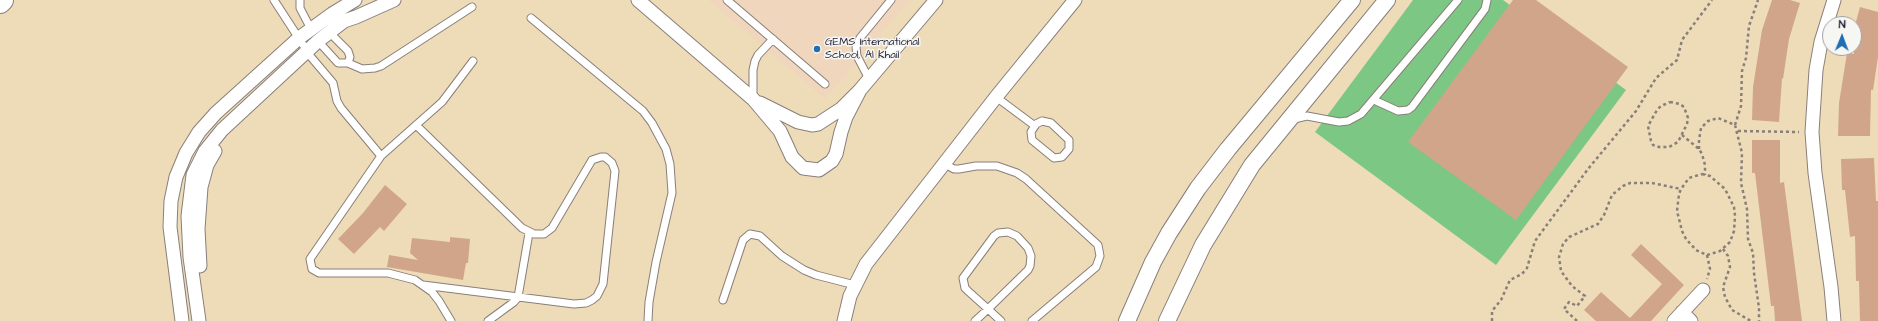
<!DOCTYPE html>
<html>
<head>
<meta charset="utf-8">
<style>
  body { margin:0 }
  #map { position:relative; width:1878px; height:321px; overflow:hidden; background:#eedcb9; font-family:"Architects Daughter",sans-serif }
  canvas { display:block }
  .north { position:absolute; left:1822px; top:16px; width:40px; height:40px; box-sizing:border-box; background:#f6f6f2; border:1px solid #a1a1a9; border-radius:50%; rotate:1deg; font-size:11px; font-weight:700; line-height:16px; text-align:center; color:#22223b }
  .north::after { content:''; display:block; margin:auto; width:14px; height:18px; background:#1f6fb2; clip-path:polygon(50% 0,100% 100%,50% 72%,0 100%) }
</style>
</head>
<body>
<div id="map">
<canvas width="1878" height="321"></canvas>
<div class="north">N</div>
</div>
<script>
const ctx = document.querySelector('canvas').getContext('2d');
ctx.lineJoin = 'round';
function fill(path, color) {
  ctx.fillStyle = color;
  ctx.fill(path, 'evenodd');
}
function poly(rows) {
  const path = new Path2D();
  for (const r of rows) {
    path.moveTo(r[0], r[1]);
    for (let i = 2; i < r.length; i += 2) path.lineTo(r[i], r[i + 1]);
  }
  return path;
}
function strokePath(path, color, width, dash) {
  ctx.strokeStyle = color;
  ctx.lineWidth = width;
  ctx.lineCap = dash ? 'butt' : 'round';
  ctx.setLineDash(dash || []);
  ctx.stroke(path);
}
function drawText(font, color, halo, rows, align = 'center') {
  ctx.font = font + ' "Architects Daughter",sans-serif';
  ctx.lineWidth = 3;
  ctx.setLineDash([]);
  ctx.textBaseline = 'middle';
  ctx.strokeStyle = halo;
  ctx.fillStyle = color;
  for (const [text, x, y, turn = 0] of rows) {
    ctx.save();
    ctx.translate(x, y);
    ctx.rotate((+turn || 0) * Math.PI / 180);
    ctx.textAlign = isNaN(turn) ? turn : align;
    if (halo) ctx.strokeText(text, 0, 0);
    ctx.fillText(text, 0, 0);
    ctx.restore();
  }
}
fill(poly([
  [708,0,910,0,825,99]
]), '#f0d6bc');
fill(poly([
  [1413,0,1503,0,1626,90,1496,265,1315,132]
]), '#7dc784');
fill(poly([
  [1513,0,1536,0,1628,67,1516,220,1408,142],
  [1772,0,1790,0,1800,3,1789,39,1783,79,1782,78,1779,122,1752,120,1753,87,1762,30],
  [1860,7,1878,12,1878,57,1873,90,1871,90,1870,136,1838,136,1839,103,1847,53,1854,54,1854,29],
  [1752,140,1780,140,1780,183,1784,182,1802,321,1775,321,1774,306,1771,306,1755,173,1752,173],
  [1874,158,1876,201,1878,201,1878,321,1860,321,1859,281,1856,281,1855,236,1850,237,1845,190,1842,190,1841,159],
  [385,185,407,204,384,231,380,227,354,254,338,239,363,213],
  [450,237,470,239,468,263,466,263,463,280,387,267,389,255,418,260,410,253,412,238,450,242],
  [1641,244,1684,285,1651,321,1596,321,1584,310,1601,292,1630,318,1662,284,1631,255]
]), '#d1a58a');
const service = poly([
  [274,0,311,57,333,83,337,101,341,108,381,156],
  [300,0,300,8,312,31],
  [727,0,825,84],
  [531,18,643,111,652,123,666,149,670,164,672,193,656,262,649,302,648,321],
  [334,37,348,51,350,57,348,63],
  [317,40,338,63,348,63,362,69,375,68,381,66,472,7],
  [869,79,857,56,856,47,860,38,891,0],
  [996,97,1035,126],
  [753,99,753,70,755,61,758,55,773,39],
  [1374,100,1398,111,1408,110,1412,107,1485,9,1487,0],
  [1294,119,1307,116,1339,122,1348,121,1361,114,1458,0],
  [1042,121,1051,123,1069,140,1069,149,1062,157,1054,158,1032,140,1031,132,1036,124,1042,121],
  [416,125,522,228,534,234,544,234,552,228,592,160,601,157,605,157,612,163,615,171,603,284,597,296,592,300,586,303,574,304,423,285],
  [943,163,954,169,959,169,976,166,997,166,1017,173,1026,179,1098,245,1100,256,1096,267,1032,321],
  [723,300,743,240,750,234,760,236,782,256,804,270,816,275,855,285],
  [451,321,439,301,432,292,415,280,388,273,319,273,312,269,310,259,381,156,442,102,473,61],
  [488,321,514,302,518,297,529,233],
  [975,321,988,309,1028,270,1030,266,1031,256,1028,248,1017,236,1008,232,998,233,994,236,963,278,965,288,968,291,988,309,1001,321]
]);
const minor = poly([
  [638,0,753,99,780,131,792,157,803,168,819,170,832,161,836,154,841,132,846,117,860,90],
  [1834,0,1821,42,1816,70,1812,132,1815,173,1831,287,1834,321],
  [760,103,798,122,812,125,818,124,841,109,860,90,936,0],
  [200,266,198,229,201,187,207,165,215,151],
  [1682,312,1691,321],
  [182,321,170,227,171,201,176,177,186,153,199,132,216,113,299,38,332,14,355,0],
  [199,321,190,257,188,216,193,175,205,151,222,130,318,41,344,21,356,17,394,0],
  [844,321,850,296,866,264,996,97,1075,0],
  [1674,321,1703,290]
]);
const tertiary = poly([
  [1127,321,1153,262,1169,233,1198,188,1228,149,1352,0],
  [1167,321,1203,245,1252,165,1387,0]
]);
const motorway = poly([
  [0,2,2,0]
]);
strokePath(service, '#887f7a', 9);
strokePath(minor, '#887f7a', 15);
strokePath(tertiary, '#887f7a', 18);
strokePath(motorway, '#887f7a', 24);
strokePath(poly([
  [1670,102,1680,104,1684,107,1688,118,1687,124,1678,142,1669,147,1659,147,1653,145,1651,141,1648,126,1657,110,1661,106,1670,102],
  [1735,125,1741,106,1742,71,1746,58,1749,26,1758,0],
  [1738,131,1799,132],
  [1682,135,1699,149,1702,154,1705,165,1705,175],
  [1699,149,1699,140,1701,128,1708,121,1718,118,1735,125,1742,153,1741,183,1747,209,1748,239,1753,253,1754,273,1759,308,1759,321],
  [1702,174,1710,176,1725,189,1734,207,1735,216,1734,231,1730,242,1720,251,1707,255,1696,250,1686,239,1682,231,1677,211,1679,194,1681,189,1689,178,1702,174],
  [1723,249,1728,256,1730,267,1723,287,1725,297,1732,310,1751,321],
  [1707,255,1710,269,1707,279],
  [1492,321,1492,311,1501,300,1510,280,1522,274,1527,268,1535,241,1588,169,1636,111,1656,78,1677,60,1682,40,1712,0],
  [1577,321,1564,309,1569,302,1577,306,1585,296,1572,286,1561,271,1559,257,1563,244,1569,237,1598,224,1604,215,1612,195,1623,186,1630,183,1652,183,1681,189]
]), '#887f7a', 2.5, [3, 3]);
strokePath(service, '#fff', 7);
strokePath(minor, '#fff', 13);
strokePath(tertiary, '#fff', 16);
strokePath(motorway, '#fff', 22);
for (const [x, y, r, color] of [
  [817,49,4,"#1f6fb2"]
]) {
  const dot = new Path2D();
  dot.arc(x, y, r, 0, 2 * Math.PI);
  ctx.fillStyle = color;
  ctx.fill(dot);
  strokePath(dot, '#f6f6f2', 1.5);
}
drawText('11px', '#22223b', '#f6f6f2', [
  ["GEMS International",825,43],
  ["School, Al Khail",825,56]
], 'left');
</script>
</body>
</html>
